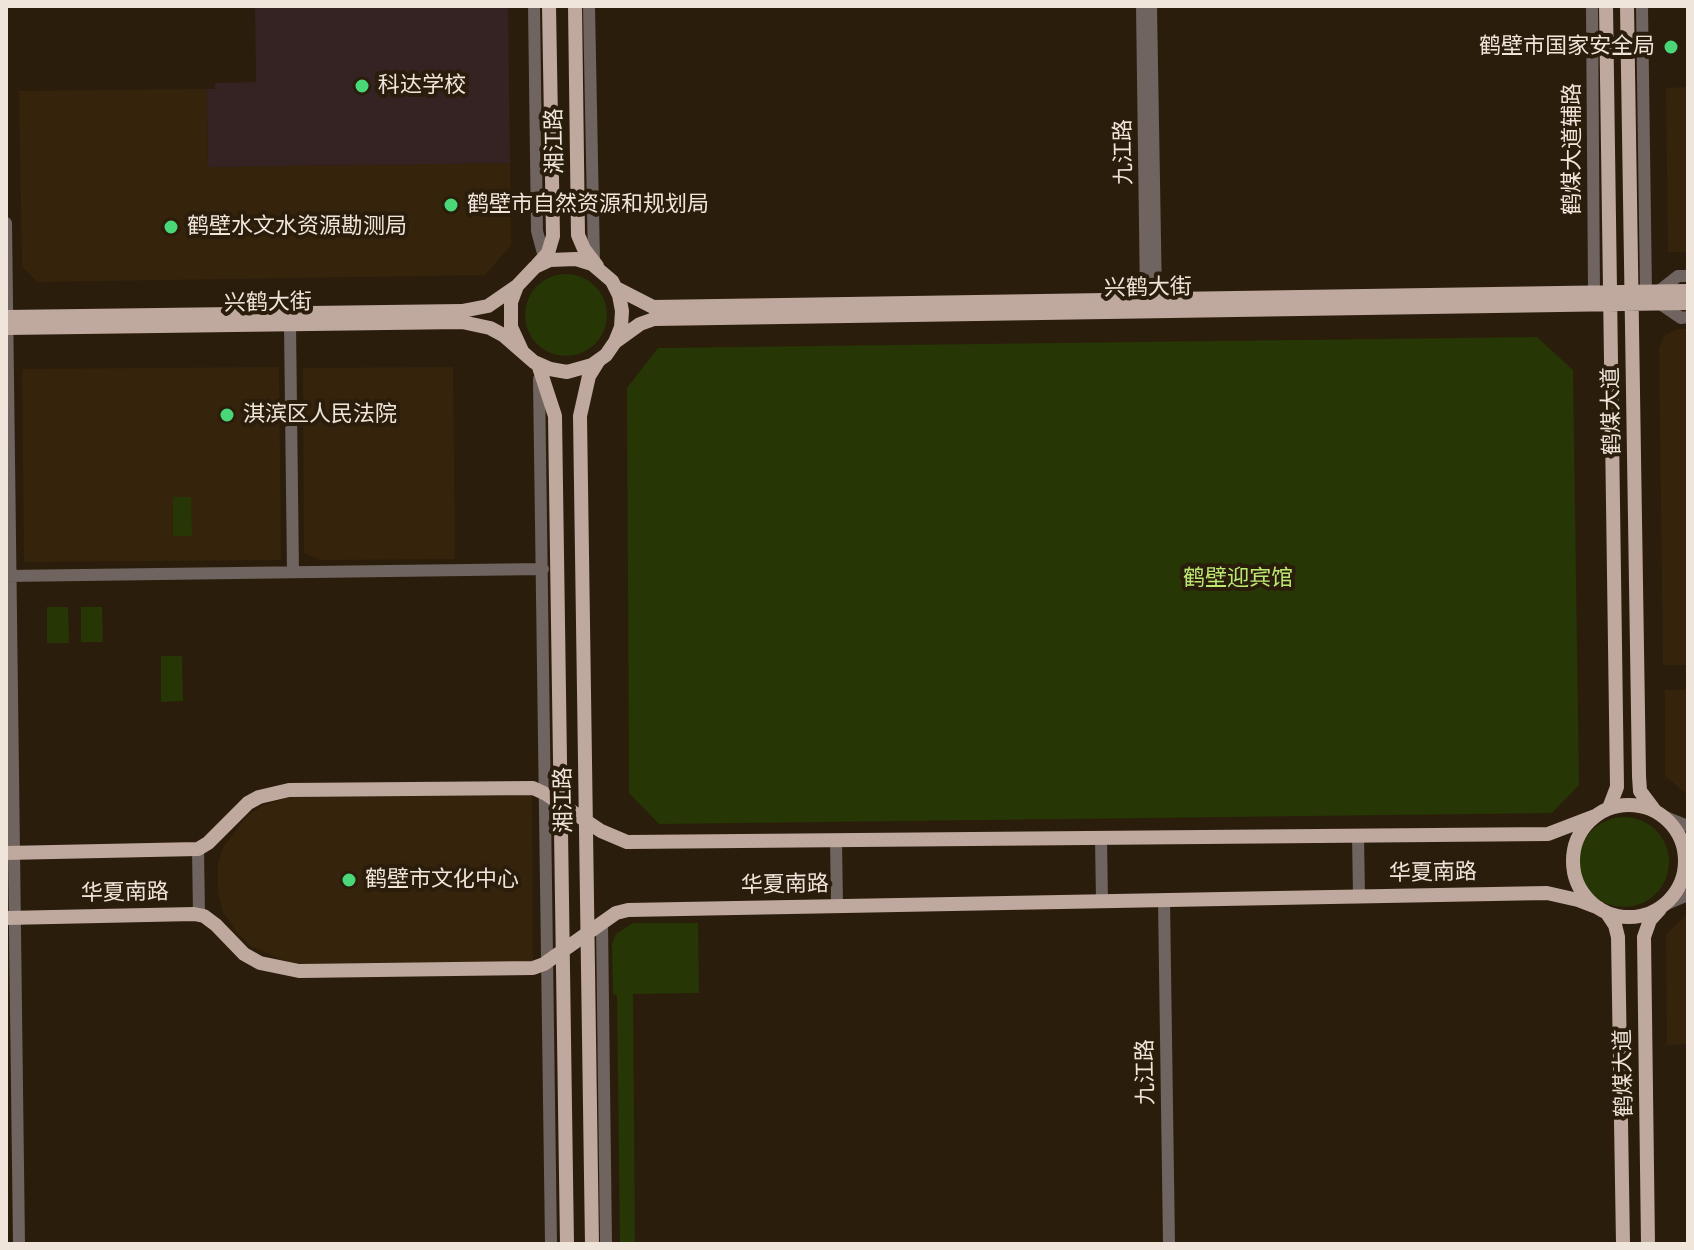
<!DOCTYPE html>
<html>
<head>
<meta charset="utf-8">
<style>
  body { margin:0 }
  #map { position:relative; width:1694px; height:1250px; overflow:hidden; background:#2b1d0c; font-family:Rubik,sans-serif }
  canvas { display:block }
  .frame { position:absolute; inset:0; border:8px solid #efe5da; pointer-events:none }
</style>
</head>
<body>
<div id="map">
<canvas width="1694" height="1250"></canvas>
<div class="frame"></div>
</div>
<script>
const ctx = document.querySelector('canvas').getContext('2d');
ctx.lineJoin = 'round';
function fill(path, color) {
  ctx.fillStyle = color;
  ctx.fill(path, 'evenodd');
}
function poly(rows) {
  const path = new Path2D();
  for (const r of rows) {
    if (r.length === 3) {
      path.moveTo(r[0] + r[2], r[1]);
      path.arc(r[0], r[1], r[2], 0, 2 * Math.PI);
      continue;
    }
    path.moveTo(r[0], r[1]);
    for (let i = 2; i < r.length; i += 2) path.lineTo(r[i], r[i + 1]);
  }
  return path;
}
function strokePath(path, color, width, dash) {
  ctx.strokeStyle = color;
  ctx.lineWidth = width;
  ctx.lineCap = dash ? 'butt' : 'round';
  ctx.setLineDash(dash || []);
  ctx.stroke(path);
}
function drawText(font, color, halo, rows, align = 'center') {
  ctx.font = font + ' Rubik,"Noto Sans SC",sans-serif';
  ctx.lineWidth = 8;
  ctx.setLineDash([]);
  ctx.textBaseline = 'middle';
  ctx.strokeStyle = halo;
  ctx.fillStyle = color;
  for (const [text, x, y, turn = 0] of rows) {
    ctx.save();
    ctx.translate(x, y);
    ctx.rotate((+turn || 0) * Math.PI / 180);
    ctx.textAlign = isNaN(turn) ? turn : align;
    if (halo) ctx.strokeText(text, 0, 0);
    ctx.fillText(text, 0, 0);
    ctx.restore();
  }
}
fill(poly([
  [1688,87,1688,252,1668,252,1666,88],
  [207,89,208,167,510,163,511,245,485,275,38,282,22,267,19,91],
  [1677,329,1688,329,1688,665,1663,665,1659,348,1664,336],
  [279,367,281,560,24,562,22,369],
  [453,367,455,559,320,560,304,553,303,368],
  [1665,690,1688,690,1688,795,1665,776],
  [532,794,533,963,293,964,252,947,238,934,223,912,218,892,218,863,223,847,246,817,262,806,292,796],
  [1688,913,1688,1044,1667,1045,1666,935]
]), '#36230c');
fill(poly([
  [255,6,508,6,510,163,208,167,207,89,215,89,215,83,256,82]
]), '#352222');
fill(poly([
  [566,315,41],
  [1537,337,1573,370,1579,785,1552,813,659,824,629,793,627,388,658,348],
  [173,497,191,497,192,536,173,536],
  [47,607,68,607,69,643,47,643],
  [81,607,102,607,103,642,81,642],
  [161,656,182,656,183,701,161,702],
  [1624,862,45],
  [633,923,698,923,699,993,633,994,635,1244,620,1244,617,995,613,994,612,944,616,934]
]), '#263604');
strokePath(poly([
  [534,6,537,231,544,257],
  [589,6,594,262],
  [1142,6,1146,298],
  [1151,6,1156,298],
  [1592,6,1594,292],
  [1642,6,1646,292],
  [6,223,19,1244],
  [1659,291,1678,276,1688,276],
  [1659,303,1681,318,1688,317],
  [290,325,293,572],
  [539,379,551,1244],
  [6,576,543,569],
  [1663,816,1688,826],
  [1358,835,1359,896],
  [1101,838,1102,901],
  [836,840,837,906],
  [198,849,199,915],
  [1164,900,1169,1244],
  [1662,906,1688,895],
  [602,923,606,1244]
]), '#6f645f', 12);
strokePath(poly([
  [575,6,578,235,584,249,597,266],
  [1606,6,1617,787,1609,808],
  [1627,6,1639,776,1640,791,1655,811],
  [537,265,548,253,553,236,549,6],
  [616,288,653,307,1688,291],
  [6,317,462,311,488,306,517,286],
  [6,328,462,322,490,328,503,335,534,362,550,369,567,372,592,365,606,355,615,342,621,327,622,311,619,295,612,281,592,264,576,259,550,260,535,267,517,286,511,302,511,327,522,351],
  [615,342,640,324,654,319,1688,303],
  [538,364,555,416,567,1244],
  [1629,861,56],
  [6,853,198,849,208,843,248,803,259,797,289,790,533,788,546,794,601,831,627,842,1548,834,1595,816],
  [1607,913,1615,925,1618,937,1623,1244],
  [6,918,194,914,204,916,216,925,244,954,260,963,299,971,533,968,544,964,616,913,628,910,1547,893,1578,900,1599,908],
  [592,1244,580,416,589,376,599,360],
  [1648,1244,1644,937,1650,920,1660,909]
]), '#bfa89e', 14);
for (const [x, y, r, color] of [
  [1671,47,8,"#49d778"],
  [362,86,8,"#49d778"],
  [451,205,8,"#49d778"],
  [171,227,8,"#49d778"],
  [227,415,8,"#49d778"],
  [349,880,8,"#49d778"]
]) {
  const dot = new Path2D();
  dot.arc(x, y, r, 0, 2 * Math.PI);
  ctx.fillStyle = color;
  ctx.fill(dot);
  strokePath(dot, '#2b1d0c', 3);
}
drawText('22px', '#efe5da', '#2b1d0c', [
  ["鹤壁市国家安全局",1655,47,"right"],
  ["科达学校",378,86],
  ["鹤壁市自然资源和规划局",467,205],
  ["鹤壁水文水资源勘测局",187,227],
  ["淇滨区人民法院",243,415],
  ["鹤壁市文化中心",365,880]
], 'left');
drawText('22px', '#efe5da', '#2b1d0c', [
  ["湘江路",555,141,-91],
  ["鹤煤大道辅路",1573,149,-90],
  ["九江路",1124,152,-91],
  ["兴鹤大街",1148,288,-1],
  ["兴鹤大街",268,303,-1],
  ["鹤煤大道",1612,411,-91],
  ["湘江路",564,800,-91],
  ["华夏南路",1433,873,-1],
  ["华夏南路",785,885,-1],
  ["华夏南路",125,893,-1],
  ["九江路",1146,1072,-91],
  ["鹤煤大道",1624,1073,-91]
]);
drawText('22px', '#bce971', '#2b1d0c', [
  ["鹤壁迎宾馆",1238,579]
]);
</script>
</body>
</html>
